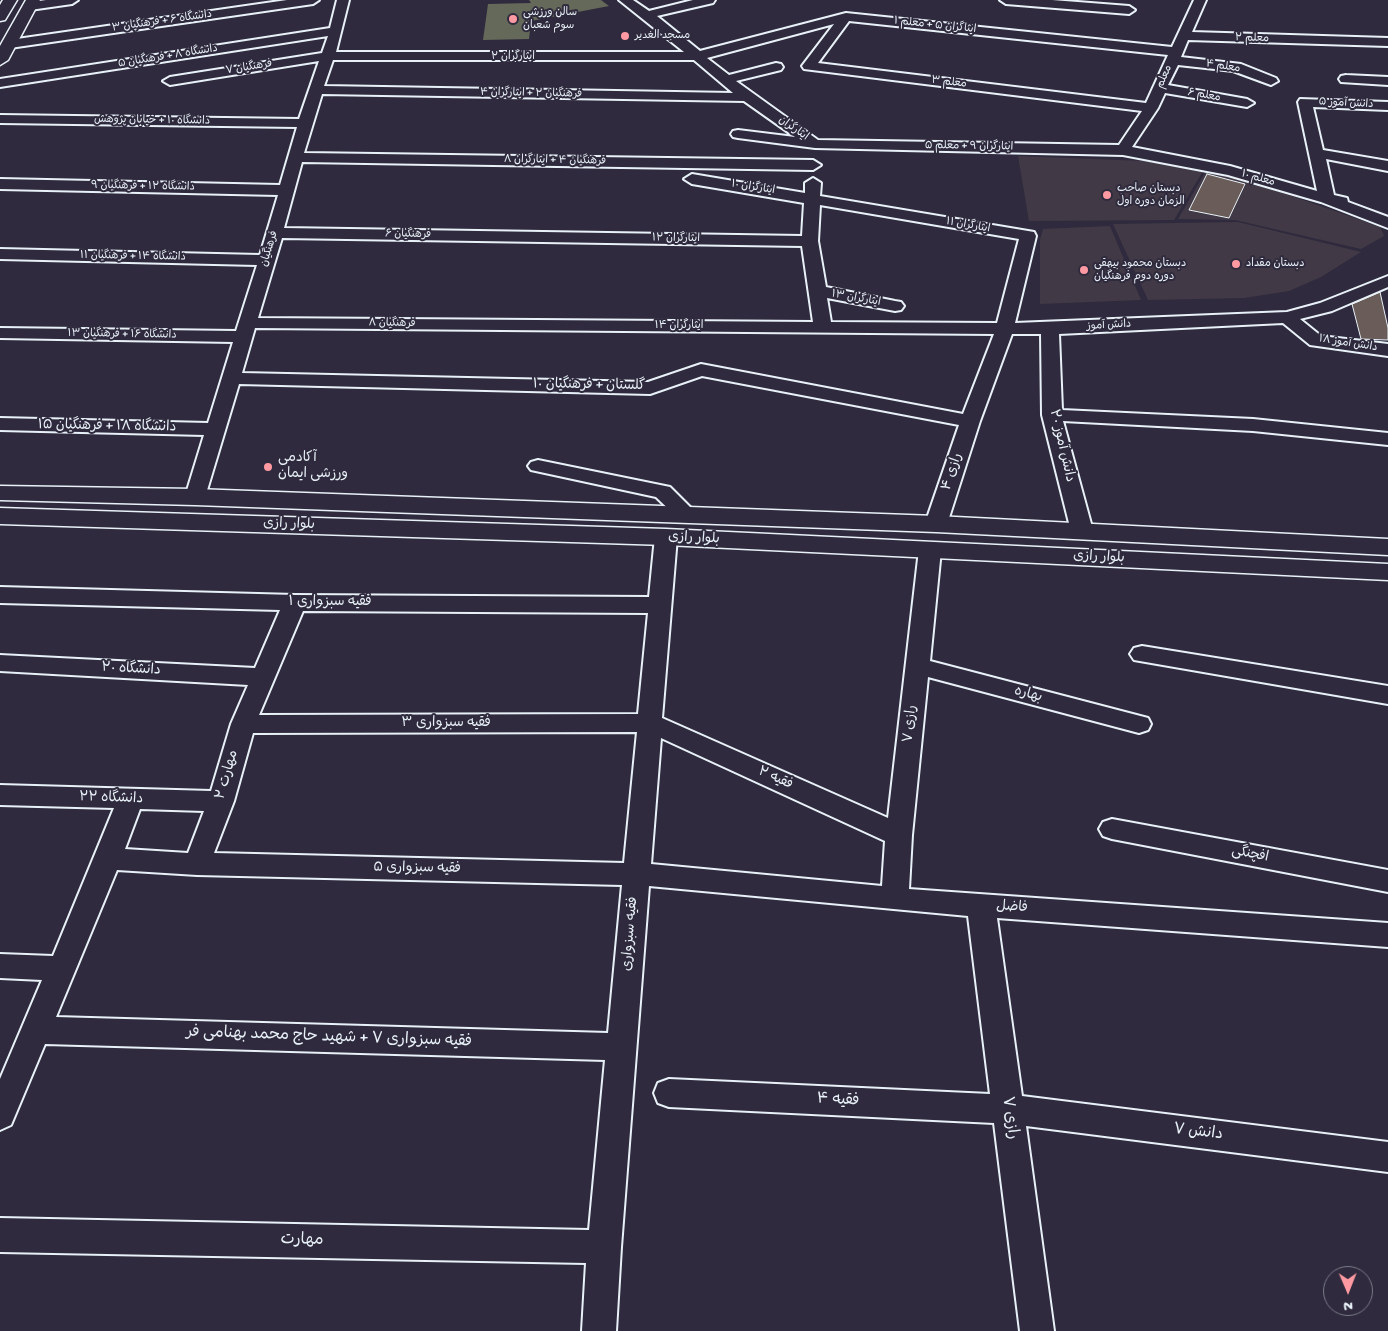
<!DOCTYPE html>
<html>
<head>
<meta charset="utf-8">
<style>
  body { margin:0 }
  #map { position:relative; width:1388px; height:1331px; overflow:hidden; background:#2f2a3d; font-family:"Gochi Hand",sans-serif }
  canvas { display:block }
  .north { position:absolute; left:1323px; top:1266px; width:50px; height:50px; box-sizing:border-box; background:#2f2a3d; border:1px solid #797a88; border-radius:50%; rotate:179deg; font-size:14px; font-weight:700; line-height:20px; text-align:center; color:#e8f1f8 }
  .north::after { content:''; display:block; margin:auto; width:18px; height:22px; background:#ff9aa2; clip-path:polygon(50% 0,100% 100%,50% 72%,0 100%) }
</style>
</head>
<body>
<div id="map">
<canvas width="1388" height="1331"></canvas>
<div class="north">N</div>
</div>
<script>
const ctx = document.querySelector('canvas').getContext('2d');
ctx.lineJoin = 'round';
function fill(path, color) {
  ctx.fillStyle = color;
  ctx.fill(path, 'evenodd');
}
function poly(rows) {
  const path = new Path2D();
  for (const r of rows) {
    path.moveTo(r[0], r[1]);
    for (let i = 2; i < r.length; i += 2) path.lineTo(r[i], r[i + 1]);
  }
  return path;
}
function strokePath(path, color, width, dash) {
  ctx.strokeStyle = color;
  ctx.lineWidth = width;
  ctx.lineCap = dash ? 'butt' : 'round';
  ctx.setLineDash(dash || []);
  ctx.stroke(path);
}
function drawText(font, color, halo, rows, align = 'center') {
  ctx.font = font + ' "Gochi Hand","Playpen Sans Arabic",sans-serif';
  ctx.lineWidth = 4;
  ctx.setLineDash([]);
  ctx.textBaseline = 'middle';
  ctx.strokeStyle = halo;
  ctx.fillStyle = color;
  for (const [text, x, y, turn = 0] of rows) {
    ctx.save();
    ctx.translate(x, y);
    ctx.rotate((+turn || 0) * Math.PI / 180);
    ctx.textAlign = isNaN(turn) ? turn : align;
    if (halo) ctx.strokeText(text, 0, 0);
    ctx.fillText(text, 0, 0);
    ctx.restore();
  }
}
fill(poly([
  [1018,156,1144,161,1203,171,1174,220,1029,221],
  [1206,171,1257,184,1352,217,1380,227,1384,236,1361,249,1235,220,1178,219],
  [1238,222,1361,252,1321,277,1289,291,1244,298,1148,300,1113,224],
  [1110,226,1141,300,1040,304,1040,240,1043,229]
]), '#413945');
fill(poly([
  [529,0,601,0,609,6,531,21,529,39,483,40,488,4,531,3]
]), '#65695a');
const building = poly([
  [1207,174,1245,184,1229,218,1189,210,1207,174],
  [1380,292,1388,328,1388,340,1361,339,1352,304,1380,292]
]);
fill(building, '#6a5c58');
strokePath(building, '#e8f1f8', 1);
const minor = poly([
  [46,0,78,0,72,4,30,10,24,6,26,3,46,0],
  [287,0,319,0,313,4,10,48,3,44,10,40,287,0],
  [337,0,349,0,336,52,684,52,619,0,633,0,649,11,693,0,715,0,713,3,657,16,700,51,846,13,1172,47,1194,0,1206,0,1192,32,1388,38,1388,46,1188,40,1181,57,1241,64,1276,78,1278,81,1271,85,1233,71,1178,65,1168,85,1247,99,1254,103,1247,107,1165,93,1158,108,1132,147,1230,166,1317,191,1298,102,1300,99,1388,102,1388,110,1313,107,1323,150,1388,161,1388,171,1326,159,1334,195,1347,198,1348,202,1388,217,1388,228,1321,202,1228,175,1123,155,815,148,738,138,733,137,731,134,733,131,738,130,795,137,744,101,322,94,304,153,813,160,821,165,813,170,302,162,284,228,802,236,804,203,692,184,684,179,692,174,805,193,805,183,813,178,821,183,820,196,1034,232,1036,236,1015,323,1287,312,1320,303,1388,276,1388,287,1332,311,1300,319,1321,336,1388,344,1388,356,1310,345,1283,323,1059,334,1062,410,1253,419,1388,433,1388,445,1253,431,1063,421,1093,531,1090,536,1082,538,1074,536,1071,531,1042,415,1041,334,1012,334,980,421,947,524,944,529,936,531,928,529,925,524,959,425,702,376,650,394,239,384,205,497,202,502,195,504,188,502,185,497,204,435,0,430,0,418,208,423,233,342,0,338,0,328,236,331,257,265,0,259,0,249,260,255,278,195,0,189,0,179,280,185,297,127,0,123,0,115,299,119,319,61,170,85,163,81,170,77,322,53,328,36,0,87,0,79,330,28,337,0],
  [849,21,1168,55,1146,103,818,63,849,21],
  [834,24,802,66,804,69,1142,111,1119,145,818,140,736,81,781,70,783,67,781,64,776,63,729,75,707,58,834,24],
  [333,60,694,60,733,93,324,86,333,60],
  [820,205,1019,239,997,323,831,322,827,298,895,311,901,310,904,306,901,302,895,301,826,287,818,241,820,205],
  [282,238,802,246,813,322,258,318,282,238],
  [255,328,994,334,963,414,701,364,648,382,242,373,255,328],
  [1000,0,1052,0,1129,6,1135,10,1129,14,1006,4,1000,0],
  [1346,75,1388,77,1388,85,1341,82,1339,79,1341,76,1346,75],
  [538,460,670,487,698,515,694,520,687,522,680,520,656,497,531,470,528,466,531,462,538,460],
  [666,530,674,532,677,537,662,718,888,818,919,550,922,545,930,543,938,545,941,550,930,661,1148,718,1151,724,1148,730,1139,733,928,677,912,835,909,889,1388,923,1388,947,997,918,1022,1096,1388,1142,1388,1172,1026,1126,1054,1331,1020,1331,994,1123,669,1107,658,1103,654,1093,658,1083,669,1079,990,1094,968,916,649,886,621,1247,616,1331,582,1331,586,1263,0,1252,0,1218,589,1230,605,1060,45,1044,11,1125,0,1130,0,1079,42,980,0,978,0,954,53,956,114,808,0,805,0,785,211,791,231,724,248,685,0,671,0,655,255,668,280,610,0,603,0,587,295,595,649,597,655,537,658,532,666,530],
  [303,611,648,613,638,714,259,715,303,611],
  [637,732,624,863,214,853,234,801,253,733,637,732],
  [661,738,885,841,882,886,651,864,661,738],
  [140,809,204,811,188,853,125,849,140,809],
  [117,870,197,875,622,885,608,1033,56,1017,117,870],
  [1142,646,1388,686,1388,704,1134,660,1130,654,1134,648,1142,646],
  [1112,819,1388,870,1388,892,1112,839,1103,836,1099,829,1103,822,1112,819]
]);
const major = poly([
  [3,0,17,0,5,20,0,21,0,5,3,0],
  [26,0,40,0,8,60,0,65,0,46,26,0],
  [0,486,195,489,936,516,1388,539,1388,555,936,532,195,505,0,500,0,486],
  [0,508,666,529,1388,564,1388,580,666,545,0,524,0,508]
]);
strokePath(minor, '#e8f1f8', 4);
strokePath(major, '#e8f1f8', 3);
fill(minor, '#2f2a3d');
fill(major, '#2f2a3d');
for (const [x, y, r, color] of [
  [513,19,5,"#ff9aa2"],
  [625,36,5,"#ff9aa2"],
  [1107,195,5,"#ff9aa2"],
  [1236,264,5,"#ff9aa2"],
  [1084,270,5,"#ff9aa2"],
  [268,467,5,"#ff9aa2"]
]) {
  const dot = new Path2D();
  dot.arc(x, y, r, 0, 2 * Math.PI);
  ctx.fillStyle = color;
  ctx.fill(dot);
  strokePath(dot, '#2f2a3d', 2);
}
drawText('11px', '#e8f1f8', '#2f2a3d', [
  ["سالن ورزشی",523,13],
  ["سوم شعبان",523,26],
  ["مسجد الغدیر",635,36],
  ["دبستان صاحب",1117,189],
  ["الزمان دوره اول",1117,202],
  ["دبستان محمود بیهقی",1094,264],
  ["دوره دوم فرهنگیان",1094,277],
  ["دبستان مقداد",1246,264]
], 'left');
drawText('11px', '#e8f1f8', '#2f2a3d', [
  ["دانشگاه ۶ + فرهنگیان ۳",162,22,-8],
  ["ایثاگران ۵ + معلم ۱",935,26,6],
  ["معلم ۲",1252,39,2],
  ["دانشگاه ۸ + فرهنگیان ۵",168,57,-9],
  ["ایثارگران ۲",513,57],
  ["معلم ۴",1223,67,9],
  ["فرهنگیان ۷",249,68,-9],
  ["معلم",1165,77,-66],
  ["معلم ۳",949,83,7],
  ["فرهنگیان ۲ + ایثارگران ۴",531,94,1],
  ["معلم ۶",1204,96,10],
  ["دانش آموز ۵",1346,104,3],
  ["دانشگاه ۱۰ + خیابان پژوهش",152,121,1],
  ["ایثارگران",793,129,35],
  ["ایثارگران ۹ + معلم ۵",969,147,1],
  ["فرهنگیان ۴ + ایثارگران ۸",555,161,1],
  ["معلم ۱۰",1258,179,16],
  ["دانشگاه ۱۲ + فرهنگیان ۹",143,187,1],
  ["ایثارگران ۱۰",753,188,9],
  ["ایثارگران ۱۱",968,226,10],
  ["فرهنگیان ۶",408,235,1],
  ["ایثارگران ۱۲",676,239,1],
  ["فرهنگیان",270,249,-73],
  ["دانشگاه ۱۴ + فرهنگیان ۱۱",133,257,1],
  ["ایثارگران ۱۳",856,299,10],
  ["فرهنگیان ۸",392,324,1],
  ["ایثارگران ۱۴",679,326],
  ["دانش آموز",1109,326,-3],
  ["دانشگاه ۱۶ + فرهنگیان ۱۳",122,335,1],
  ["دانش آموز ۱۸",1348,344,9]
]);
drawText('14px', '#e8f1f8', '#2f2a3d', [
  ["گلستان + فرهنگیان ۱۰",589,386,1],
  ["دانشگاه ۱۸ + فرهنگیان ۱۵",107,427,1],
  ["دانش آموز ۲۰",1061,446,77],
  ["رازی ۴",953,472,-72],
  ["بلوار رازی",289,525,2],
  ["بلوار رازی",694,539,3],
  ["بلوار رازی",1099,558,3],
  ["فقیه سبزواری ۱",330,603],
  ["دانشگاه ۲۰",131,670,3],
  ["بهاره",1028,695,15],
  ["فقیه سبزواری ۳",446,724],
  ["رازی ۷",911,724,-84],
  ["مهارت ۲",228,775,-74],
  ["فقیه ۲",775,779,24],
  ["دانشگاه ۲۲",111,799,2],
  ["افچنگی",1250,855,11],
  ["فقیه سبزواری ۵",417,869,1],
  ["فاضل",1012,908,4],
  ["فقیه سبزواری",631,934,-85]
]);
drawText('14px', '#e8f1f8', '#2f2a3d', [
  ["آکادمی",278,459],
  ["ورزشی ایمان",278,475]
], 'left');
drawText('16px', '#e8f1f8', '#2f2a3d', [
  ["فقیه سبزواری ۷ + شهید حاج محمد بهنامی فر",329,1038,2],
  ["فقیه ۴",838,1101,3],
  ["رازی ۷",1009,1118,82],
  ["دانش ۷",1198,1133,7],
  ["مهارت",302,1241,1]
]);
</script>
</body>
</html>
